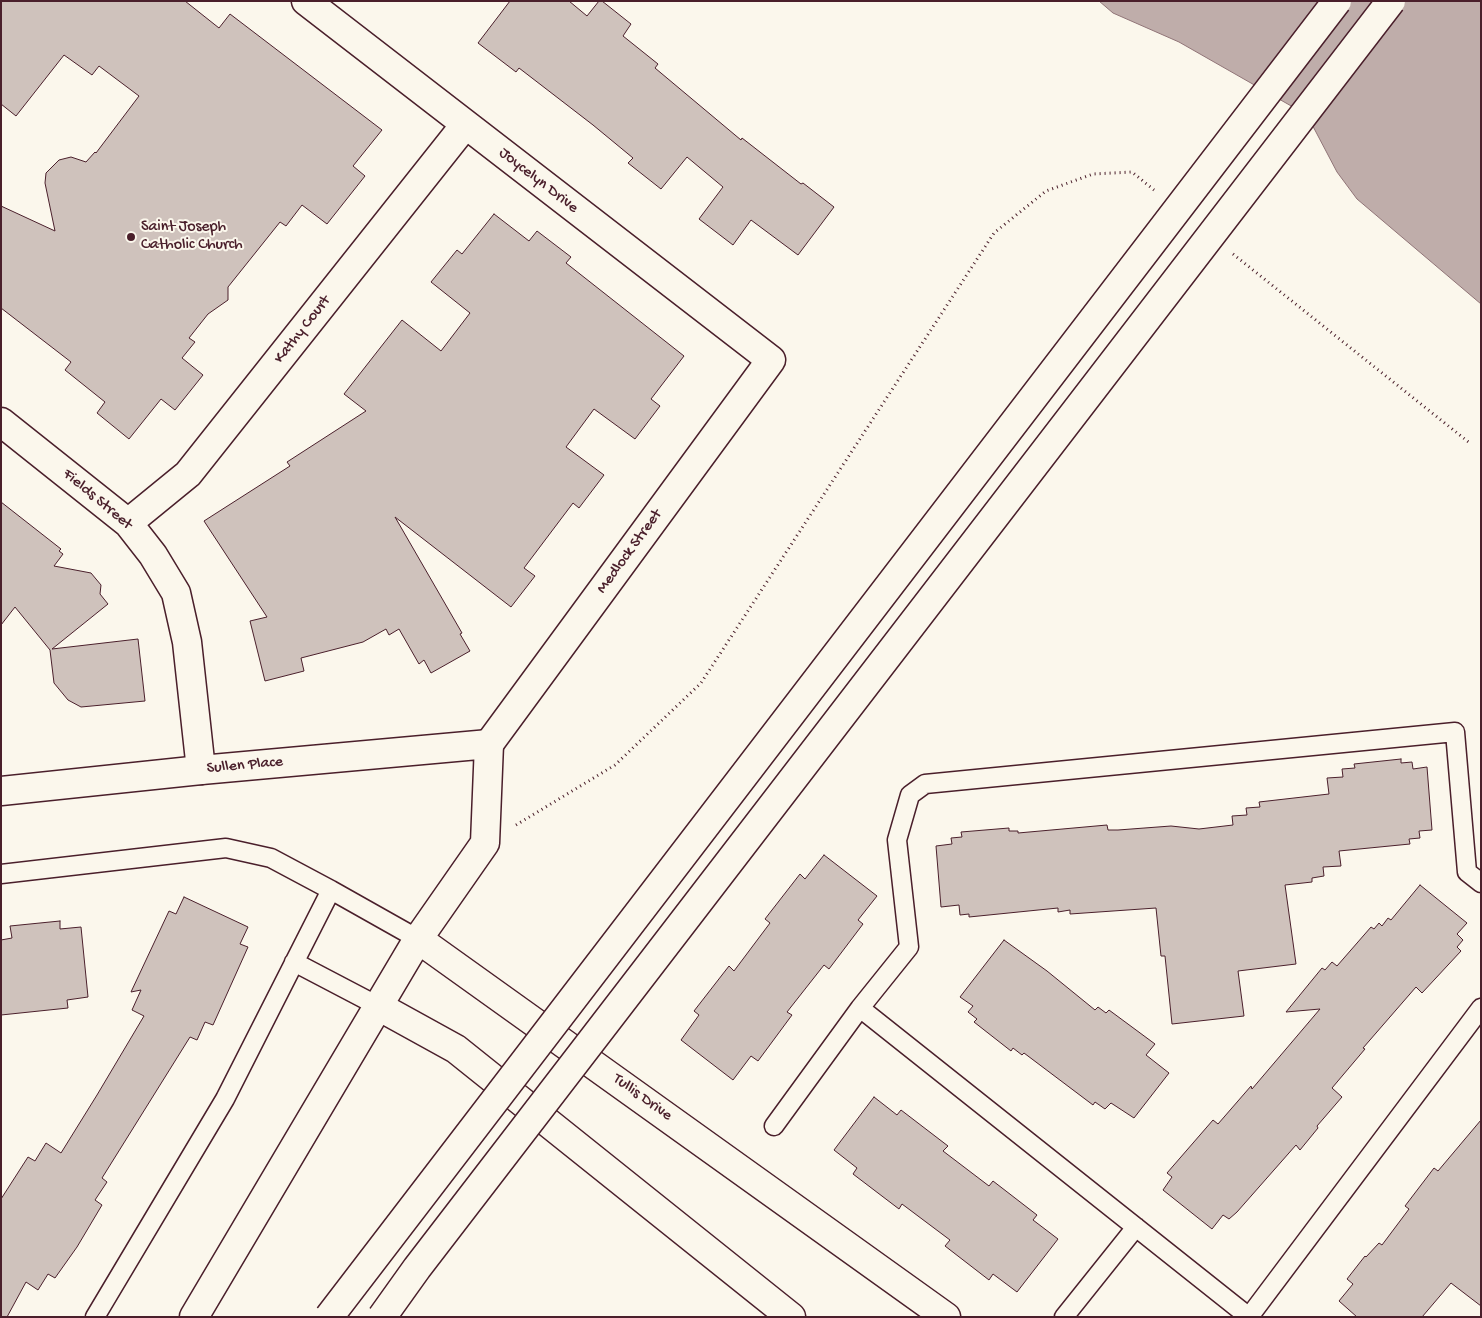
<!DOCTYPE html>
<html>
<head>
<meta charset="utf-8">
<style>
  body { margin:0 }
  #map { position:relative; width:1482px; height:1318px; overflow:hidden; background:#fbf7ec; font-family:"Gochi Hand",sans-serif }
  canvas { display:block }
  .frame { position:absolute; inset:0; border:2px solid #4a1f2b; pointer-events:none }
</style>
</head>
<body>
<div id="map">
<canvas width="1482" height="1318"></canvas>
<div class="frame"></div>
</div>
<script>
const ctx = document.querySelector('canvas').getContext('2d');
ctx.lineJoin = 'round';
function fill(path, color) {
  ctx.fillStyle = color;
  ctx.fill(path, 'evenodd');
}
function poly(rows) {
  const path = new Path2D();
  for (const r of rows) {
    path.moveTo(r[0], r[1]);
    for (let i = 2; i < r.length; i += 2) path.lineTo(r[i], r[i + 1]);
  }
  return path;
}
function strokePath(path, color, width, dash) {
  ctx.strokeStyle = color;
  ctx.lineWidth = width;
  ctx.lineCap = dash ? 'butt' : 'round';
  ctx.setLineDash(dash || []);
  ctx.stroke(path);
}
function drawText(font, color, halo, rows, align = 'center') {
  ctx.font = font + ' "Gochi Hand",sans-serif';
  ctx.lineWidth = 4;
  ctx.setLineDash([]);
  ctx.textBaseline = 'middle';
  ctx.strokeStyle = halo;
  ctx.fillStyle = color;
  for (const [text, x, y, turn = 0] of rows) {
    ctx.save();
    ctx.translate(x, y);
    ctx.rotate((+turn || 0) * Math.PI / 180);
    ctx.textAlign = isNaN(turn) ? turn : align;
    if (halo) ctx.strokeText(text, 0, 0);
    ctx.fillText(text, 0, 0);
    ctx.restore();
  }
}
const water = poly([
  [1099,1,1481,1,1481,304,1357,199,1337,172,1307,115,1179,42,1113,13,1099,1]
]);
fill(water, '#bfadaa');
strokePath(water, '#907477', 1);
const building = poly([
  [1,1,185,1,219,28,230,14,382,130,353,166,365,176,327,224,302,205,286,226,280,222,228,287,228,300,208,314,189,338,195,342,182,358,203,375,175,410,161,399,129,439,97,413,105,402,65,370,71,362,1,308,1,206,55,231,45,183,46,173,59,160,71,157,86,162,95,152,96,153,139,96,99,66,92,75,64,55,16,116,1,104,1,1],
  [510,1,569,1,587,16,599,1,602,1,631,24,623,36,658,64,655,68,741,140,742,138,801,184,803,183,834,207,798,255,751,220,733,245,699,219,723,187,687,157,661,189,628,163,633,158,593,125,519,68,516,72,478,43,510,1],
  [494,214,529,241,537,231,571,257,566,263,684,356,651,399,660,406,635,439,594,409,566,447,604,475,579,508,573,503,524,568,535,576,511,607,395,517,462,633,460,634,470,651,431,673,424,660,419,664,399,629,389,635,386,629,363,642,301,658,304,671,265,681,250,621,267,617,204,521,290,466,287,462,366,411,344,394,402,320,441,351,470,313,431,282,457,250,462,254,494,214],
  [1,502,61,549,59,551,63,554,54,566,91,573,101,585,100,594,108,604,52,649,138,639,145,701,81,707,68,700,54,683,50,650,15,607,1,625,1,502],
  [1401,759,1401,763,1412,762,1413,769,1427,767,1432,830,1419,831,1420,838,1409,839,1410,844,1339,851,1341,866,1323,867,1324,876,1312,878,1312,882,1285,885,1296,964,1238,971,1244,1016,1172,1024,1165,956,1161,956,1156,908,1070,914,1070,910,1058,912,1058,908,969,917,969,914,960,915,959,905,941,907,936,846,952,844,951,838,962,837,961,832,1009,828,1009,831,1018,831,1018,833,1107,825,1108,830,1118,830,1171,826,1199,829,1233,825,1232,816,1247,815,1246,808,1260,807,1259,802,1329,794,1327,778,1343,777,1342,769,1355,768,1354,764,1401,759],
  [824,855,877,896,858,920,863,924,829,969,824,965,787,1012,792,1015,758,1061,751,1056,733,1080,681,1040,699,1015,694,1011,729,966,734,971,770,923,765,919,800,874,805,879,824,855],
  [1420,885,1467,923,1457,934,1463,940,1457,947,1461,951,1422,993,1416,987,1363,1048,1365,1049,1332,1088,1342,1097,1317,1126,1318,1128,1300,1150,1296,1145,1237,1212,1229,1219,1223,1215,1212,1229,1163,1190,1172,1177,1167,1173,1213,1120,1218,1124,1251,1086,1252,1089,1320,1009,1286,1012,1322,968,1325,970,1332,962,1337,966,1371,927,1374,929,1379,923,1382,926,1388,918,1391,920,1420,885],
  [184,897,248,927,240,944,248,947,213,1025,205,1022,197,1040,190,1037,102,1178,107,1182,95,1200,102,1205,77,1247,55,1278,48,1274,38,1290,26,1282,7,1317,1,1317,1,1199,28,1157,35,1161,46,1143,61,1153,97,1095,144,1016,132,1010,141,990,131,992,169,911,176,914,184,897],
  [60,921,60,929,81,927,88,997,67,1000,68,1008,1,1015,1,940,12,938,10,926,60,921],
  [1004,940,1047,971,1095,1010,1098,1007,1106,1013,1109,1010,1155,1044,1146,1055,1169,1073,1134,1118,1111,1103,1105,1109,1095,1102,1093,1105,1024,1053,1022,1055,1013,1048,1011,1051,974,1022,977,1019,968,1012,973,1006,960,997,1004,940],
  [874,1097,897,1115,901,1110,948,1146,943,1151,989,1186,993,1181,1037,1215,1033,1220,1058,1239,1017,1292,993,1274,989,1280,945,1246,950,1240,902,1204,899,1209,853,1174,857,1168,834,1150,874,1097],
  [1481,1120,1481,1306,1451,1283,1422,1317,1357,1317,1339,1301,1353,1284,1347,1279,1365,1256,1366,1257,1379,1243,1382,1245,1409,1209,1405,1206,1434,1168,1438,1171,1481,1120]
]);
fill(building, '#cfc2bc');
strokePath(building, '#4a1f2b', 1);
const lane = poly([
  [1,874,226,848,271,858,331,890,225,1099,95,1317],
  [331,890,418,939],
  [294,962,378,1006],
  [860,1008,1249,1317],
  [774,1126,860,1008,909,947,897,840,910,795,925,784,1455,732,1467,872,1481,883],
  [1064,1317,1136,1227],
  [1249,1317,1481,1008]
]);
const street = poly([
  [306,1,771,360,489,744],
  [1,422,128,523,153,555,176,593,187,642,201,770],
  [128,523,188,474,465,125]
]);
const secondary = poly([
  [1,791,201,770,489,744,485,843,418,939,194,1317],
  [418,939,946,1317],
  [378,1006,456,1049,791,1317]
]);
strokePath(lane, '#4a1f2b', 21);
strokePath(street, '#4a1f2b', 31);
strokePath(secondary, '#4a1f2b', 31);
strokePath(poly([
  [1233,254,1471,444],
  [516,825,615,765,701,683,994,233,1046,191,1093,174,1132,172,1154,190]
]), '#4a1f2b', 3, [1, 4]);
strokePath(lane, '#fbf7ec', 18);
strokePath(street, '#fbf7ec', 28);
strokePath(secondary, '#fbf7ec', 28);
const secondaryBridge = poly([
  [329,1317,1337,1],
  [382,1317,417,1268,1391,1]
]);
strokePath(secondaryBridge, '#4a1f2b', 31, []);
strokePath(secondaryBridge, '#fbf7ec', 28);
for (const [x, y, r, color] of [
  [131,237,5,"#4a1f2b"]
]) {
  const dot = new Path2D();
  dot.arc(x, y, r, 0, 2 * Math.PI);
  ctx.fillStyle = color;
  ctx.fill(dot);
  strokePath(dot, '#fbf7ec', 2);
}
drawText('16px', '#4a1f2b', '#fbf7ec', [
  ["Joycelyn Drive",538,181,38],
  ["Kathy Court",303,330,-52],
  ["Fields Street",97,500,40],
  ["Medlock Street",630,552,-54],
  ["Sullen Place",245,766,-5],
  ["Tullis Drive",642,1098,36]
]);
drawText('16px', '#4a1f2b', '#fbf7ec', [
  ["Saint Joseph",141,228],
  ["Catholic Church",141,246]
], 'left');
</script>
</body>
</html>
